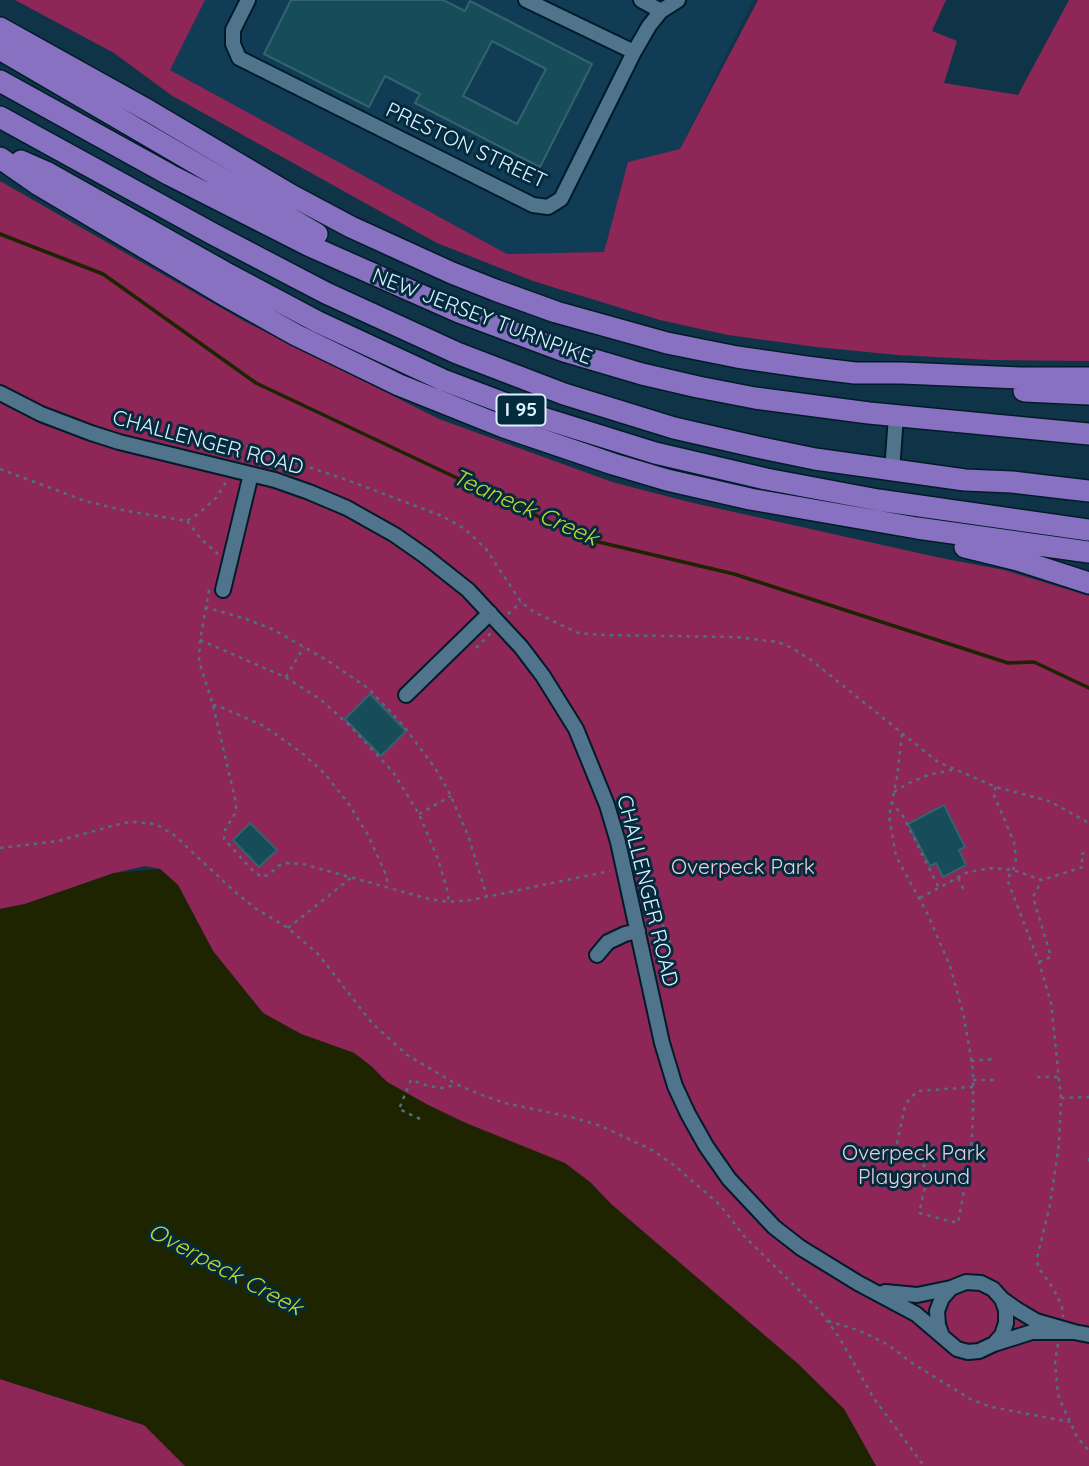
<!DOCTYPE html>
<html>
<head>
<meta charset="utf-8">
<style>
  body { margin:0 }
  canvas { display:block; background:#103447 }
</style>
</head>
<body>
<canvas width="1089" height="1466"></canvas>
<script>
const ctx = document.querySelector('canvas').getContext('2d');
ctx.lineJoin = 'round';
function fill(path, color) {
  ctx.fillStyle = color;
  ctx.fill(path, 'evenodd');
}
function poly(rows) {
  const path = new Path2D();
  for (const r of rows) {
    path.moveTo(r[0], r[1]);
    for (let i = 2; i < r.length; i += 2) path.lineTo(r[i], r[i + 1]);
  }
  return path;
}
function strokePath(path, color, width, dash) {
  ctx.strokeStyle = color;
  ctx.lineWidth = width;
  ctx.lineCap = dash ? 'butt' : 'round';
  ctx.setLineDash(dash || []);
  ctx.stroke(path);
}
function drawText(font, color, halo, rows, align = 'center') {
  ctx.font = font + ' Quicksand,sans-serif';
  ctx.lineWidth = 6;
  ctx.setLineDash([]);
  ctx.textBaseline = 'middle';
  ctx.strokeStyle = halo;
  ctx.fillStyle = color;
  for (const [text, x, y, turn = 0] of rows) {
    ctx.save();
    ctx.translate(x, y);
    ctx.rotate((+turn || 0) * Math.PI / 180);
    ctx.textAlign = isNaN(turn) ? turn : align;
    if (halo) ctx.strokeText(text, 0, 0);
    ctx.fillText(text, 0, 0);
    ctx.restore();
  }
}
fill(poly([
  [45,0,753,0,680,149,628,162,604,252,507,254,170,70]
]), '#103d55');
fill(poly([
  [15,0,205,0,170,70,507,254,604,252,628,162,680,149,758,0,946,0,932,31,957,41,944,83,1018,95,1069,0,1089,0,1089,361,991,360,898,355,816,347,728,335,660,320,533,281,437,243,171,95,114,53],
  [0,181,244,321,439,419,612,482,689,502,941,558,1004,570,1089,596,1089,1466,876,1466,844,1409,797,1363,611,1204,590,1182,428,1105,387,1082,371,1066,354,1053,301,1034,263,1013,213,951,178,885,160,869,145,866,114,873,25,904,0,909],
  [0,1379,144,1425,185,1466,0,1466]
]), '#8e2657');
fill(poly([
  [160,869,178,885,213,951,263,1013,301,1034,354,1053,371,1066,387,1082,428,1105,461,1121,565,1163,590,1182,611,1204,797,1363,844,1409,876,1466,185,1466,144,1425,0,1379,0,909,25,904,114,873]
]), '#1f2400');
strokePath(poly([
  [0,234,103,274,256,383,586,539,734,574,1008,663,1034,662,1089,688]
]), '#1f2400', 3.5);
const building = poly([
  [291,0,443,0,465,11,470,1,592,64,540,167,415,103,420,94,385,76,369,107,264,54,291,0],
  [492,41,546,69,517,124,463,96,492,41],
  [370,694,406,731,381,756,345,719,370,694],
  [944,805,965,847,959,850,966,865,943,877,936,863,930,866,908,824,944,805],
  [250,823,277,850,259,867,233,840,250,823]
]);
fill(building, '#164d59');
strokePath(building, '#34626e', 2);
const minor = poly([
  [248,0,233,30,233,44,239,58,533,205,548,207,561,199,634,52,649,26,661,11,678,0],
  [526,0,634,52],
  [641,0,661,11],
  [0,393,41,414,91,433,119,442,275,480,309,492,347,508,395,535,425,556,468,590,521,647,543,676,576,729,607,805,618,842,662,1043,675,1086,688,1114,706,1146,729,1179,774,1227,801,1248,858,1283,916,1314,957,1349,968,1352,979,1351,994,1344,1032,1332,1074,1332],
  [892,471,896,416],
  [223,590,251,474],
  [406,695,490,613],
  [597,955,608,942,625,934,638,931],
  [885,1292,917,1295,951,1288,966,1282,981,1283,993,1289,1002,1299,1016,1309,1036,1321,1074,1332,1089,1335],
  [942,1336,938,1325,937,1311,942,1298,951,1288],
  [994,1344,1002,1335,1006,1323,1006,1310,1002,1299]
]);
const highway = poly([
  [0,28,149,111,291,195,351,227,452,273,495,290,556,312,667,343,737,357,806,367,855,373,902,373,1020,378,1089,378],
  [0,49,317,234],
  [0,81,170,175,310,246,459,312,564,351,642,374,698,387,755,398,869,413,1089,434],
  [0,117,213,234,326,293,457,353,564,394,674,428,757,447,815,459,965,480,1012,482,1089,491],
  [0,158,39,185,221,293,296,335,399,385,504,427,613,464,667,480,750,499,917,528,1089,552],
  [21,161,46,172,224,272,318,322,443,380,546,419,655,453,766,479,878,500,1089,530],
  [1024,391,1089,394],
  [965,547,1018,560,1089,583]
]);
strokePath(minor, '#011b29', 18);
strokePath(highway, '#011b29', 24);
strokePath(poly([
  [234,458,239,451,250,445,270,454,347,480,442,516,465,529,486,549,521,602,534,612,578,633,601,635,736,637,778,642,792,648,811,660,938,762,996,787,1049,801,1089,823],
  [0,469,85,501,127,511,187,521,198,514,216,498,227,481],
  [187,521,201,539,218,554],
  [209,590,200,640,199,661,213,705,236,803,236,812,225,830,224,839,254,872,262,877,270,874,278,866,287,863,303,864,429,899,449,902,471,900,610,871],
  [205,607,246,619,272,629,325,659,368,688,403,725,435,768,448,790,468,835,487,897],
  [508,614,521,602],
  [200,640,285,677,320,699,350,726,393,772,419,814,438,859,447,889,449,902],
  [476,648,492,632],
  [286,677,304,647],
  [213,705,221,707,264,726,302,753,325,774,348,803,368,835,387,877,387,885],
  [902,734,897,777,889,816,896,856,927,913,950,966,964,1017,973,1070,973,1115,971,1152,958,1223,919,1213,928,1174,922,1161,916,1152,896,1148,905,1106,909,1099,918,1091,973,1087],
  [996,787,993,793,1014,842,1016,859,1013,870,1007,879,1039,962,1051,1003,1061,1098,1059,1144,1050,1205,1037,1258,1038,1267,1053,1288,1058,1298,1062,1307,1063,1317],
  [894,792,907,784,928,775,952,770],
  [891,802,903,816,939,888],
  [419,814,451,796],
  [0,848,58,841,123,823,135,822,156,824,174,835,234,891,255,908,288,928,318,954,372,1023,407,1055,458,1085,479,1094,505,1103,575,1118,601,1126,652,1150,675,1166,720,1205,744,1236,820,1311,839,1337,873,1397,924,1466],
  [638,875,643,874,670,943],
  [958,878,965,892],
  [920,898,968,872,992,868,1013,870,1042,880,1083,867,1081,854,1089,852],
  [288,928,352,877],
  [1039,962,1051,957,1033,897,1042,880],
  [971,1061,994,1059],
  [1037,1077,1059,1077],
  [973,1080,996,1080],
  [1061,1098,1089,1097],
  [420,1119,399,1109,411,1080,429,1086,442,1088,456,1085],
  [1089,1158,1089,1164],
  [929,1174,967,1179],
  [828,1321,858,1330,887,1344,912,1363,972,1400,992,1407,1070,1422],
  [1058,1344,1055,1360,1057,1386,1059,1398,1077,1437,1089,1451]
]), '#516f81', 2.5, [3.5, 5]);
strokePath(minor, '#50748b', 14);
strokePath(highway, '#8871c0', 21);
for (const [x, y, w] of [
  [521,410,49]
]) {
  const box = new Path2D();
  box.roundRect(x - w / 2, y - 15.5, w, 31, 5);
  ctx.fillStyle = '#042a3d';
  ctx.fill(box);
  strokePath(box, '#def1fe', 2);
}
drawText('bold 19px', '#def1fe', null, [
  ["I 95",521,410]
]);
drawText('21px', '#def1fe', '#042a3d', [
  ["PRESTON STREET",466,146,25],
  ["NEW JERSEY TURNPIKE",482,317,21],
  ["CHALLENGER ROAD",208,443,15],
  ["CHALLENGER ROAD",647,891,76]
]);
drawText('21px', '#edcfd9', '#042a3d', [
  ["Overpeck Park",743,868],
  ["Overpeck Park",914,1154],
  ["Playground",914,1178]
]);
drawText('italic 23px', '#c2d52d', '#042a3d', [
  ["Teaneck Creek",525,508,24],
  ["Overpeck Creek",225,1270,28]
]);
</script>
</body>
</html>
